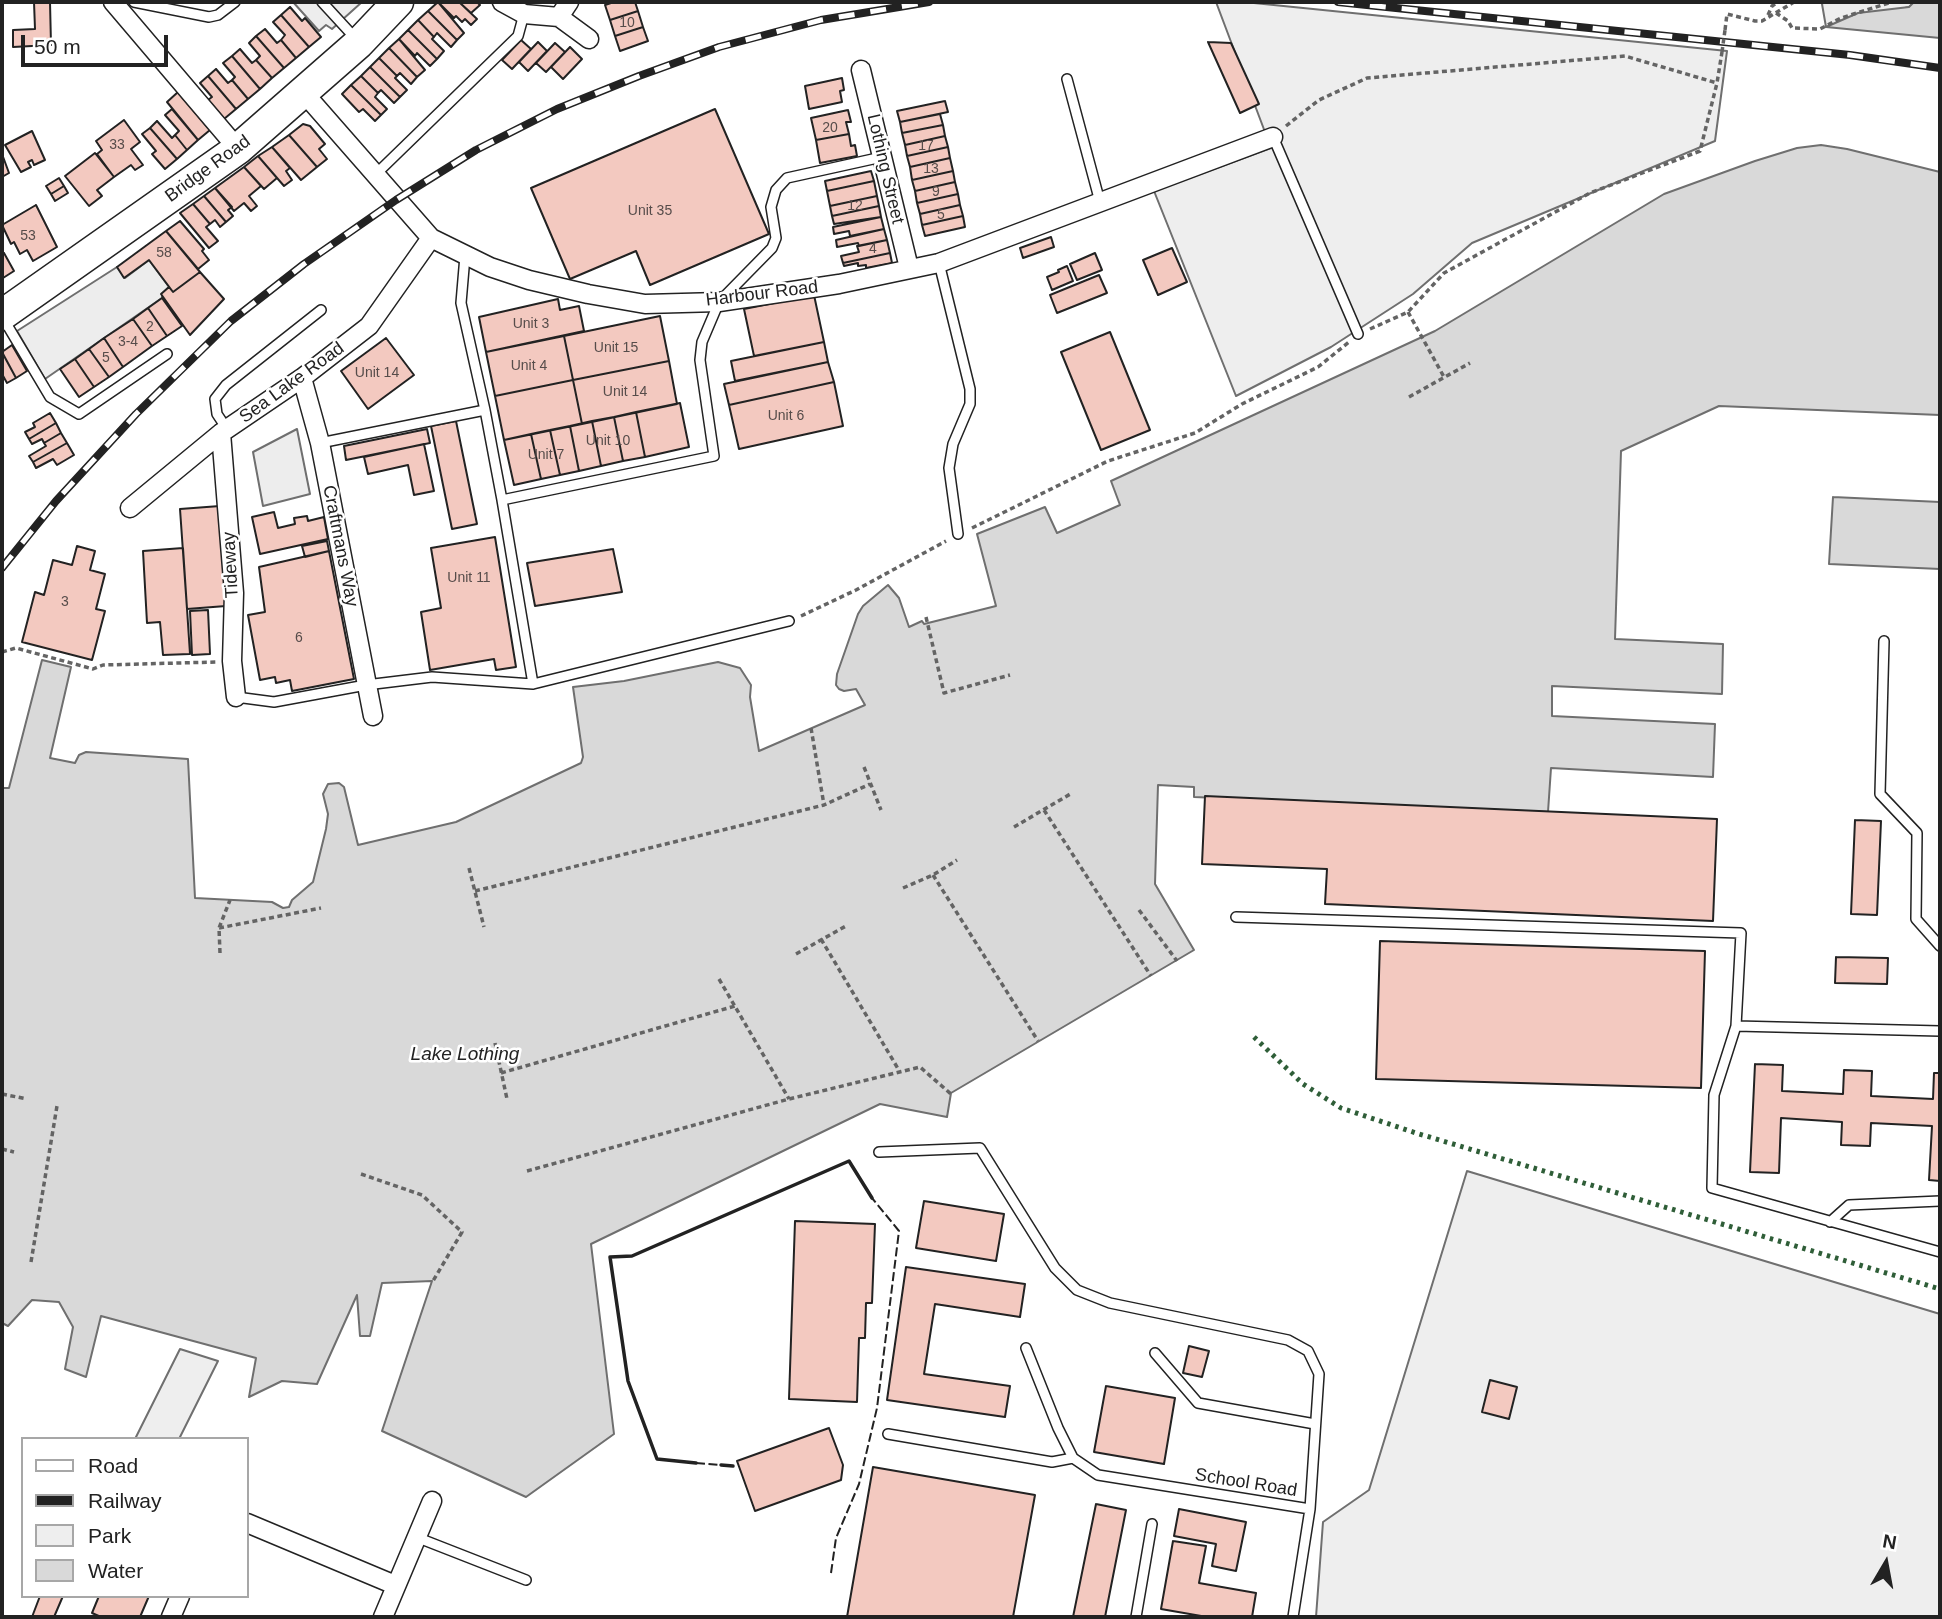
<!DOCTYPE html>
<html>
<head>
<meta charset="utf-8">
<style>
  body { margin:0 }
  #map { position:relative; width:1942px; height:1619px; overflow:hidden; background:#fff; font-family:Arial,sans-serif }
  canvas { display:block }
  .frame { position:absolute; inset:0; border:4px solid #222; pointer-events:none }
  .legend { position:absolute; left:21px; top:1437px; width:228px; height:161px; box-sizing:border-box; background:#fff; border:2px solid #a7a7a7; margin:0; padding:9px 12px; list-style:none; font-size:21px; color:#222 }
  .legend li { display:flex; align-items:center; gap:14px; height:35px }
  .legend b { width:35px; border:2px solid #a7a7a7 }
  .north { position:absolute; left:1851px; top:1528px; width:70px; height:70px; -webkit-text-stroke:5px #fff; paint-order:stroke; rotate:10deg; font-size:19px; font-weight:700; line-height:28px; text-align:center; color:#222 }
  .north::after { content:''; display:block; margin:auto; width:24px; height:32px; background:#222; clip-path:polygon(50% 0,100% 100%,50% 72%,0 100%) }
  .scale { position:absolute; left:21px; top:35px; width:147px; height:32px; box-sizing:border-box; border:4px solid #222; border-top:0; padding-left:9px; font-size:21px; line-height:24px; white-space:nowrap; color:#222; -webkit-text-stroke:5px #fff; paint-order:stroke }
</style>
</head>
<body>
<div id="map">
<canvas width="1942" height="1619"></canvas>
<div class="frame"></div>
<ul class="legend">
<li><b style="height:9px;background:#fff"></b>Road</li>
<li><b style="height:9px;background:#222"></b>Railway</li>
<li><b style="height:19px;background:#eee"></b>Park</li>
<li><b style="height:19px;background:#d9d9d9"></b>Water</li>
</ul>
<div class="north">N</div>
<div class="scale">50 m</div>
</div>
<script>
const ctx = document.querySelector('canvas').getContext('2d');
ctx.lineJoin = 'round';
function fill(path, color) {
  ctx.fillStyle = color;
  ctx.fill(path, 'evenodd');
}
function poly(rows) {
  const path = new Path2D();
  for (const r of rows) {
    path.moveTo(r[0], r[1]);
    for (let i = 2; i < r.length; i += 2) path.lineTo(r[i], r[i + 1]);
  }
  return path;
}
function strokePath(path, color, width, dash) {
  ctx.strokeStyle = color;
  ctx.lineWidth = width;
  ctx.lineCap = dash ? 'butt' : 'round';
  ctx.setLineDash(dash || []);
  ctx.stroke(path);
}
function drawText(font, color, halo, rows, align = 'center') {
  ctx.font = font + ' Arial,sans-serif';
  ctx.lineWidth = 5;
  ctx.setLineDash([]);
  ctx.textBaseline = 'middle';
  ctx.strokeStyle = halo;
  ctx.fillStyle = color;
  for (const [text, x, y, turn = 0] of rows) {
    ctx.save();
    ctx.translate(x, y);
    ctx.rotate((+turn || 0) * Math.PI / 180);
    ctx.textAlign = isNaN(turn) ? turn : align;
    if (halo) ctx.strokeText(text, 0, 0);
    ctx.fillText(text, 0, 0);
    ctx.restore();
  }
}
const green = poly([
  [1216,2,1244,2,1727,51,1715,141,1472,243,1413,294,1331,347,1236,396,1154,191,1271,148,1216,2],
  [1824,2,1916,2,1909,7,1826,27,1822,4,1824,2],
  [1467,1171,1940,1314,1940,1617,1316,1617,1323,1522,1369,1490,1467,1171],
  [180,1349,218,1361,179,1439,135,1439,180,1349]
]);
fill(green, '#eee');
strokePath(green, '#6f6f6f', 2);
const parking = poly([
  [293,2,362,2,332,29,326,25,319,31,293,2],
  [149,260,169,287,162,294,162,298,45,379,17,331,117,267,125,278,149,260],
  [297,429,310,494,263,506,253,452,297,429]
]);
fill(parking, '#ededed');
strokePath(parking, '#6f6f6f', 2);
const water = poly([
  [1914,2,1940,2,1940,38,1826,27,1858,13,1909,7,1914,2],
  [1821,145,1847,149,1940,172,1940,415,1719,406,1621,451,1615,639,1723,644,1722,694,1552,686,1552,716,1715,724,1713,777,1551,768,1548,812,1194,797,1194,787,1158,785,1155,884,1194,950,951,1093,947,1117,880,1104,591,1244,614,1434,526,1497,382,1431,432,1281,382,1283,370,1336,360,1336,357,1295,317,1384,282,1381,249,1397,256,1358,101,1316,86,1377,65,1369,73,1327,59,1302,32,1300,8,1326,2,1323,2,788,9,788,42,660,71,667,50,758,75,763,79,755,86,752,188,759,195,898,272,902,283,908,289,907,292,900,313,882,326,829,328,814,323,794,328,784,339,783,344,787,358,845,456,822,581,763,583,757,573,687,624,681,718,662,740,668,751,685,750,697,759,751,865,705,856,689,844,691,839,689,836,685,837,674,858,614,863,606,888,585,899,598,909,627,922,621,924,624,996,606,977,534,1045,507,1057,533,1120,505,1111,481,1435,331,1664,194,1755,161,1797,148,1821,145],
  [1833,497,1940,502,1940,569,1829,564,1833,497]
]);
fill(water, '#d9d9d9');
strokePath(water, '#6f6f6f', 2);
const building = poly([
  [34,2,50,2,51,45,13,47,13,30,35,29,34,2],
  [438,2,459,2,477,19,471,25,465,19,462,22,456,16,454,18,438,2],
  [438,2,464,33,457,40,428,11,438,2],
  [459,2,477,2,480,5,471,13,459,2],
  [614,2,635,2,638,11,610,20,605,5,614,2],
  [290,7,302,21,305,18,321,37,309,47,281,15,290,7],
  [428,11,457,40,451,47,437,33,434,37,418,20,428,11],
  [638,11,643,27,615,36,610,20,638,11],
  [281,15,309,47,296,58,281,40,285,35,273,22,281,15],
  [418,20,434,37,432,39,444,51,437,59,408,30,418,20],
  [643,27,648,41,620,51,615,36,643,27],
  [265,29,277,43,281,40,296,58,284,68,256,36,265,29],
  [408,30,437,59,430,66,417,53,415,56,399,39,408,30],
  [256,36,284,68,272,78,256,60,260,56,249,43,256,36],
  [399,39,425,70,417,77,389,48,399,39],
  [521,40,531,49,512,69,502,60,521,40],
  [538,42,547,51,528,71,519,62,538,42],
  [1208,42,1231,43,1259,104,1240,113,1208,42],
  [555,43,565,52,546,72,536,63,555,43],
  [570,47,582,59,563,79,551,67,570,47],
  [389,48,417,77,411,84,400,73,397,76,379,58,389,48],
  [240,49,252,63,256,60,272,78,260,89,232,56,240,49],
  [232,56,260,89,248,99,232,80,235,77,223,63,232,56],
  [379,58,397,76,395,78,407,90,400,97,370,67,379,58],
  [370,67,400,97,394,103,381,90,378,93,361,76,370,67],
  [216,69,228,83,232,80,248,99,236,109,208,76,216,69],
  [208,76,236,109,224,119,208,100,212,97,200,83,208,76],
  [361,76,378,93,375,97,387,109,381,115,351,85,361,76],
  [842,78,844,90,840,91,842,102,809,109,805,86,842,78],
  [351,85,381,115,375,121,363,109,359,112,342,94,351,85],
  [178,92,210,130,198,140,167,102,178,92],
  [945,101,948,112,900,122,897,111,945,101],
  [172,109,198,140,187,150,175,135,179,131,165,115,172,109],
  [715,109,769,234,650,285,636,251,570,279,531,188,715,109],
  [848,110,851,122,846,122,849,134,816,140,811,118,848,110],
  [940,114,943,125,902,133,900,122,940,114],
  [124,120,140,142,131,149,143,165,135,170,131,165,114,177,97,154,102,150,96,141,124,120],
  [157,121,172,138,175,135,187,150,177,159,150,128,157,121],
  [303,124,310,126,325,144,319,149,327,159,317,167,289,135,303,124],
  [943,125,945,136,905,145,902,133,943,125],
  [150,128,177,159,165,169,152,154,156,151,142,134,150,128],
  [32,131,45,160,34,165,32,160,28,162,31,167,21,172,5,145,32,131],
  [849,134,851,146,855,145,857,156,820,163,816,140,849,134],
  [289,135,317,167,301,180,272,147,289,135],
  [945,136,948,147,907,156,905,145,945,136],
  [272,147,290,168,286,171,292,180,284,186,258,156,272,147],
  [948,147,950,158,910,167,907,156,948,147],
  [95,153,114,177,97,190,102,196,89,206,65,176,95,153],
  [2,154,9,173,2,177,2,154],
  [258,156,277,178,264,189,244,167,258,156],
  [950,158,953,171,912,180,910,167,950,158],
  [244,167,261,186,249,196,257,206,251,211,244,203,234,211,215,188,244,167],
  [871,171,874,181,827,191,825,181,871,171],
  [953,171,955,182,915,191,912,180,953,171],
  [59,178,64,186,51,194,46,186,59,178],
  [874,181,877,196,830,206,827,191,874,181],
  [955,182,958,194,917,203,915,191,955,182],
  [64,186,68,193,55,201,51,194,64,186],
  [215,188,232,207,228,210,233,216,226,222,204,196,215,188],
  [958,194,960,205,920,214,917,203,958,194],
  [204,196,226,222,220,227,215,220,210,224,193,204,204,196],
  [877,196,879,206,832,216,830,206,877,196],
  [193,204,210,224,206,227,218,241,209,248,180,213,193,204],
  [36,205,57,247,33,261,27,250,20,254,14,242,11,244,2,225,36,205],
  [960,205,963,216,922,225,920,214,960,205],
  [879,206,881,217,834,224,832,216,879,206],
  [963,216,965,227,925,236,922,225,963,216],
  [881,217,884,229,850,236,849,231,834,234,833,227,881,217],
  [180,221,204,249,202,251,209,260,198,269,166,231,180,221],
  [884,229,887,240,859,246,858,243,837,247,836,240,884,229],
  [166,231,200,272,173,292,149,260,124,278,117,267,166,231],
  [1051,237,1054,247,1023,258,1020,248,1051,237],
  [887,240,890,253,843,263,841,256,859,252,857,246,887,240],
  [1172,248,1187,282,1158,295,1143,260,1172,248],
  [4,253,14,271,3,278,2,255,4,253],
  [890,253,892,263,866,268,866,265,858,266,858,263,844,266,843,263,890,253],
  [1095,253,1102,270,1077,280,1070,264,1095,253],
  [1067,266,1073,281,1052,290,1047,277,1059,272,1058,270,1067,266],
  [200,272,224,299,190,335,161,294,169,287,173,292,200,272],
  [1099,275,1107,293,1057,313,1050,295,1099,275],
  [814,295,824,342,754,356,744,309,814,295],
  [162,298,182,326,167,336,148,308,162,298],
  [558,299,560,310,579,306,584,331,486,352,479,317,558,299],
  [148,308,167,336,152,346,133,319,148,308],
  [660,316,669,361,573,380,564,336,660,316],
  [133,319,152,346,123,367,104,338,133,319],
  [1110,332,1150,430,1101,450,1061,352,1110,332],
  [564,336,573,380,495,396,486,352,564,336],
  [104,338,123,367,109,377,89,349,104,338],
  [386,338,414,375,368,409,341,371,386,338],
  [824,342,828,362,735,381,731,361,824,342],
  [12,345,27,371,16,378,2,352,12,345],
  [89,349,109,377,94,387,75,359,89,349],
  [3,354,16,378,7,383,2,374,3,354],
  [75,359,94,387,79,397,60,369,75,359],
  [669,361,677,404,582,424,573,380,669,361],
  [828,362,834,382,729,405,724,384,828,362],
  [573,380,582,424,504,440,495,396,573,380],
  [834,382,843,426,739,449,729,405,834,382],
  [680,403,689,447,645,457,636,412,680,403],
  [636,412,645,457,623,461,614,417,636,412],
  [50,413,56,423,29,439,25,432,35,427,33,423,50,413],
  [614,417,623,461,601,466,592,421,614,417],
  [456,421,477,524,452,529,431,426,456,421],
  [592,421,601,466,579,471,570,426,592,421],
  [56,423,61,433,44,443,42,439,32,444,29,439,56,423],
  [570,426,579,471,560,475,550,430,570,426],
  [427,429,430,443,346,460,344,446,427,429],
  [550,430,560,475,541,479,531,434,550,430],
  [61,433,67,443,33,462,29,456,46,446,44,443,61,433],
  [531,434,541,479,514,485,504,440,531,434],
  [67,443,74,455,57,465,53,459,36,468,33,462,67,443],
  [424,444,434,491,414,495,408,465,368,474,364,457,424,444],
  [220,506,226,606,187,609,180,509,220,506],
  [274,512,278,528,295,524,294,518,307,516,308,521,324,517,328,539,260,554,252,517,274,512],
  [495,537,516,667,496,670,494,659,430,670,421,612,441,608,431,548,495,537],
  [327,541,329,551,305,557,302,546,327,541],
  [77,546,95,551,90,570,105,574,96,609,105,611,92,660,22,642,35,592,44,595,53,560,72,565,77,546],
  [183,548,190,654,163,655,160,622,147,623,143,551,183,548],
  [613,549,622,592,535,606,527,563,613,549],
  [329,551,354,679,292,691,290,680,276,683,275,677,260,680,248,615,265,612,259,567,329,551],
  [208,610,210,654,192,655,190,611,208,610],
  [1205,796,1717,819,1713,921,1325,904,1327,869,1202,864,1205,796],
  [1855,820,1881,821,1877,915,1851,914,1855,820],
  [1380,941,1705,951,1701,1088,1376,1079,1380,941],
  [1836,957,1888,958,1887,984,1835,983,1836,957],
  [1755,1064,1783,1065,1782,1091,1843,1094,1844,1070,1872,1071,1871,1096,1933,1099,1934,1073,1940,1073,1940,1181,1929,1180,1932,1126,1871,1123,1870,1146,1841,1145,1842,1122,1781,1118,1779,1173,1750,1172,1755,1064],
  [924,1201,1004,1214,996,1261,916,1248,924,1201],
  [795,1221,875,1224,872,1303,866,1303,865,1338,859,1338,857,1402,789,1399,795,1221],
  [906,1267,1025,1284,1020,1317,935,1304,924,1374,1010,1386,1005,1417,887,1400,906,1267],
  [1189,1346,1209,1351,1202,1377,1183,1373,1189,1346],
  [1490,1380,1517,1387,1509,1419,1482,1412,1490,1380],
  [1106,1386,1175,1398,1164,1464,1094,1452,1106,1386],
  [829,1428,843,1465,841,1480,755,1511,737,1461,829,1428],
  [873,1467,1035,1495,1013,1617,847,1617,873,1467],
  [1096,1504,1126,1510,1105,1617,1073,1617,1096,1504],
  [1179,1509,1246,1522,1236,1571,1212,1566,1216,1544,1174,1536,1179,1509],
  [1173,1541,1206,1546,1199,1583,1256,1593,1252,1617,1207,1617,1161,1609,1173,1541],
  [40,1596,63,1596,54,1617,32,1617,40,1596],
  [99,1596,149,1596,140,1617,101,1617,92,1613,99,1596]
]);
fill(building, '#f3c9c0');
strokePath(building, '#222', 2);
const service = poly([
  [134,2,209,17,218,15,235,2],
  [322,2,356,39],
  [1067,79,1100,202],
  [1273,137,1358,334],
  [375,175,518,36,524,14],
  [465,256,461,303,485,410,502,500,714,456,700,360,702,342,719,302,772,248,776,238,771,207,776,190,787,178,882,157],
  [939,263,970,389,970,404,953,444,949,468,958,534],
  [3,318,50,397,79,414,167,354],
  [227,429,217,414,215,399,226,385,321,310],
  [320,443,485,410],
  [502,500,533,684],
  [1884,641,1880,794,1917,833,1916,919,1940,946],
  [236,697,274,702,366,685,432,677,533,684,789,621],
  [1236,917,1741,933,1736,1026,1940,1031],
  [1736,1026,1714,1095,1712,1188,1940,1252],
  [879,1152,980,1148,1055,1268,1077,1290,1110,1303,1288,1340,1308,1351,1319,1374,1310,1509],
  [1830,1222,1849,1205,1940,1201],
  [1026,1348,1058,1428,1073,1458,1098,1475,1310,1509,1293,1617],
  [1155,1353,1198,1403,1315,1424],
  [888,1434,1052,1462,1073,1458],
  [416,1537,526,1580],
  [1136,1617,1152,1524]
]);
const minor = poly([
  [113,2,238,149],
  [502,2,524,14,559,17,589,39],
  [559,17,569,2],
  [861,70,909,268],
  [304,93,431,238,490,267,529,280,588,294,645,304,719,302,839,284,939,263,1273,137],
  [302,378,320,443,373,716],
  [221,433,234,593,232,661,236,697],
  [130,508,221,433,302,378,369,326,431,238],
  [247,1523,395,1585],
  [171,1617,180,1596],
  [383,1617,432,1501]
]);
const trunk = poly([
  [2,315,238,149,359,43,398,2]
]);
strokePath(service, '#222', 12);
strokePath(minor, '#222', 21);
strokePath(trunk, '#222', 33);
strokePath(poly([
  [1776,13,1788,21,1792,28,1820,29,1841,18,1892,2],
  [1768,15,1772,6,1778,2],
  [1725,30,1727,14,1755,21,1762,21,1794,2],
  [1286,126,1319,100,1367,78,1625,56,1717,83],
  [1408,312,1444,377],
  [1370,329,1408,312,1444,273,1590,193,1700,151,1717,83,1722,52],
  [1409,397,1470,363],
  [972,528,1108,461,1195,433,1242,404,1318,367,1349,342],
  [801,616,856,590,946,541],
  [926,617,944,693,1010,675],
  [2,652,16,648,93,669,103,665,216,662],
  [811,728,824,805],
  [864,767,881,810],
  [1044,810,1151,976],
  [1014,827,1072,793],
  [469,868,484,927],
  [933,875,1038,1041],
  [903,888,933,875,957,860],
  [475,891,824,805,870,784],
  [1139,910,1177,961],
  [219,928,321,908],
  [821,939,900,1072],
  [220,953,219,928,230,900],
  [796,954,846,926],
  [719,979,789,1099],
  [495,1043,507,1099],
  [501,1073,735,1006],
  [2,1094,27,1099],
  [2,1149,14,1152],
  [527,1171,789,1099,920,1067,951,1094],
  [361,1174,422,1195,462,1232,433,1281],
  [31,1262,57,1106]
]), '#646464', 3.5, [5, 3.5]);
strokePath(service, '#fff', 9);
strokePath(minor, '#fff', 18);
strokePath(trunk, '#fff', 30);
const rail = poly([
  [1338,2,1850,55,1940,68],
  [2,568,56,501,136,414,231,321,304,264,396,200,476,150,557,109,639,76,719,47,821,20,929,2]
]);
strokePath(rail, '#222', 8);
strokePath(rail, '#fff', 5, [16]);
strokePath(poly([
  [1722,52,1725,30]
]), '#646464', 3.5, [5, 3.5]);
strokePath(poly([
  [1254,1037,1303,1084,1341,1108,1416,1133,1940,1289]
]), '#2f5e38', 5, [3.5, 5]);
strokePath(poly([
  [696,1463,721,1465],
  [831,1573,836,1538,859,1484,877,1408,899,1231,872,1198]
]), '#222', 2, [9, 3.5]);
strokePath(poly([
  [696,1463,657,1459,628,1381,610,1257,632,1256,849,1161,872,1198],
  [721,1465,733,1466]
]), '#222', 3.5);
drawText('14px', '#564c4a', null, [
  ["10",627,23],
  ["20",830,128],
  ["33",117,145],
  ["17",926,146],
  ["13",931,169],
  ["9",936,192],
  ["12",855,206],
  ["Unit 35",650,211],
  ["5",941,215],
  ["53",28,236],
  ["4",873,249],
  ["58",164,253],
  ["Unit 3",531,324],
  ["2",150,327],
  ["3-4",128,342],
  ["Unit 15",616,348],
  ["5",106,358],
  ["Unit 4",529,366],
  ["Unit 14",377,373],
  ["Unit 14",625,392],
  ["Unit 6",786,416],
  ["Unit 10",608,441],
  ["Unit 7",546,455],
  ["Unit 11",469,578],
  ["3",65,602],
  ["6",299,638]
]);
drawText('18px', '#222', '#fff', [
  ["Bridge Road",208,169,-36],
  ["Lothing Street",885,169,77],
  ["Harbour Road",762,294,-7],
  ["Sea Lake Road",292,383,-36],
  ["Craftmans Way",340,546,79],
  ["Tideway",231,565,-93],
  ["School Road",1246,1483,9]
]);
drawText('italic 19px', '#222', '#fff', [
  ["Lake Lothing",465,1055]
]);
</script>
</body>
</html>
